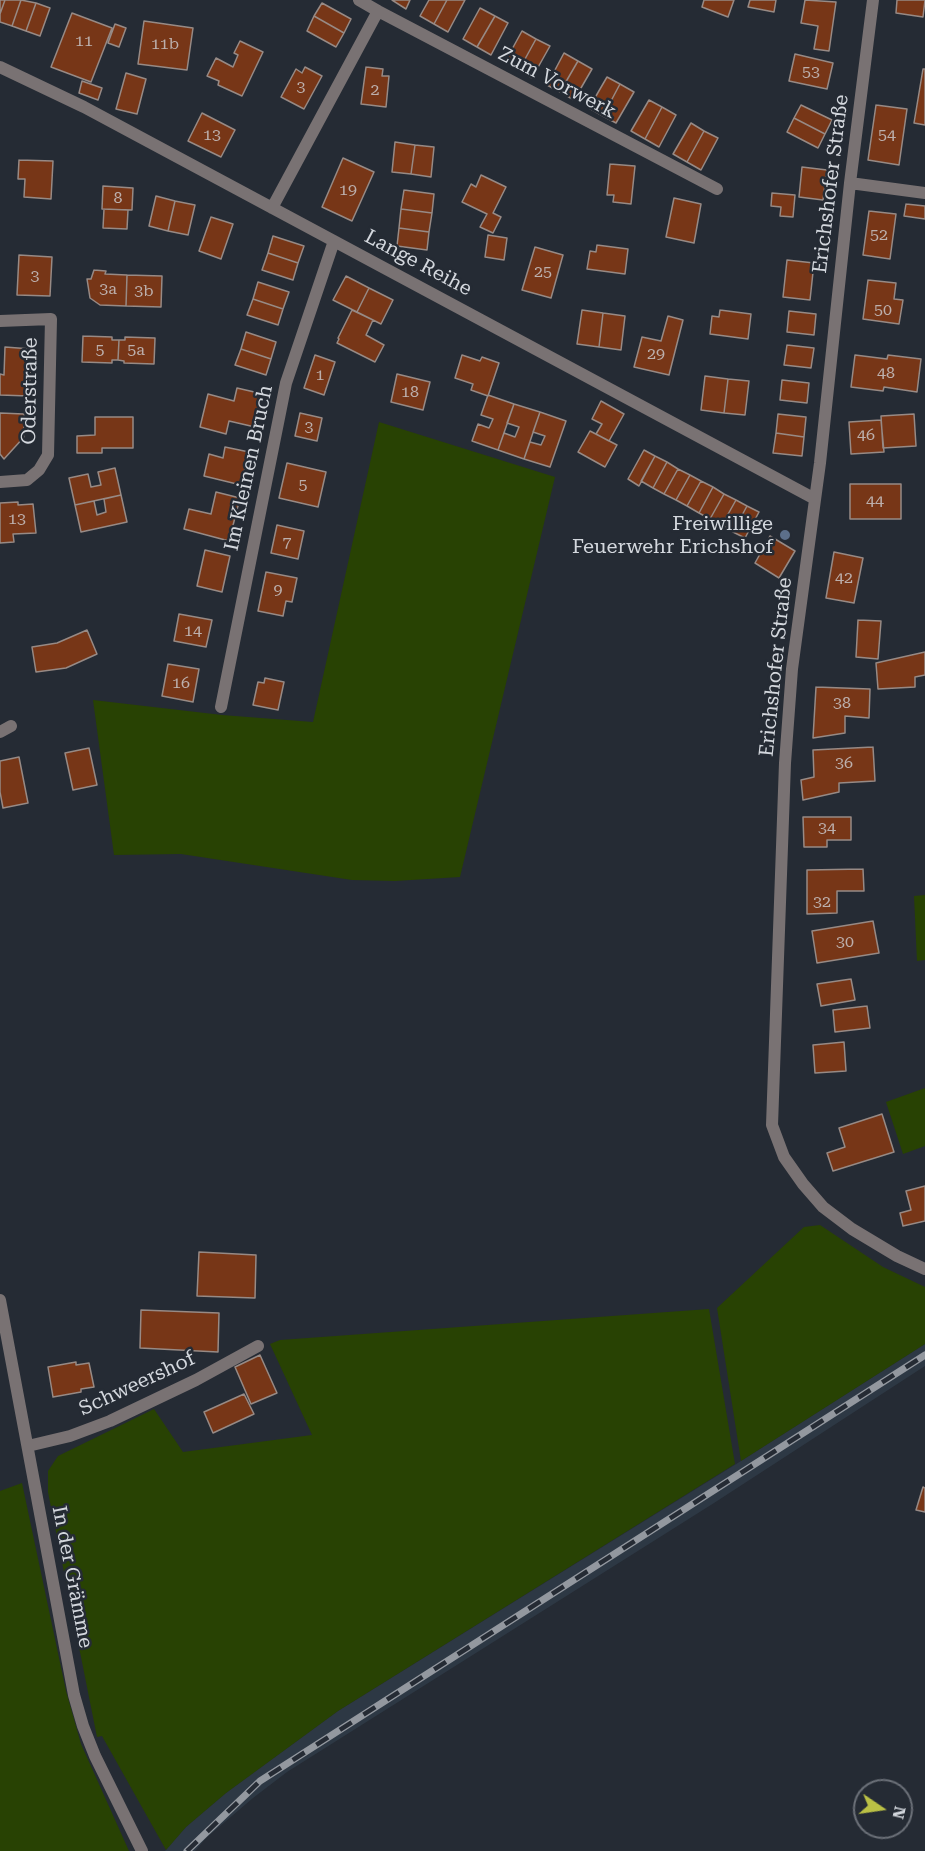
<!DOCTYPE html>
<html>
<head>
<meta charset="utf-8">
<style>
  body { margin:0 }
  #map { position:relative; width:925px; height:1851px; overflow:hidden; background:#252b34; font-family:"Roboto Serif",serif }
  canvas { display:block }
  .north { position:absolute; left:853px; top:1779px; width:60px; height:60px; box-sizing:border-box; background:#252b34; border:2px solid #6b7078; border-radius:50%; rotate:103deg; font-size:16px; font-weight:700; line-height:24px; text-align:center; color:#d3d7dd }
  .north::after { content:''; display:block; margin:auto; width:21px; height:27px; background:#bac045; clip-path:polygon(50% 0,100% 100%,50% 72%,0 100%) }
</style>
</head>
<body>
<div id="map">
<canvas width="925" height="1851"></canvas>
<div class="north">N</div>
</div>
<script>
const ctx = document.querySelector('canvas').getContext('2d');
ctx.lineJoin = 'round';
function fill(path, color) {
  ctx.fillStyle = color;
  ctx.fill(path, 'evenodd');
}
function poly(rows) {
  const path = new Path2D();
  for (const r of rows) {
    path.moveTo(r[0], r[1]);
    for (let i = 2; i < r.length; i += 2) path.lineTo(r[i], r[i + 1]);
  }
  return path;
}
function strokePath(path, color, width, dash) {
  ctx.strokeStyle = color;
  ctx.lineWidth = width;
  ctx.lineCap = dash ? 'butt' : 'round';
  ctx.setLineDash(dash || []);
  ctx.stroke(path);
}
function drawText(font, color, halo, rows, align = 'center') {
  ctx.font = font + ' "Roboto Serif",serif';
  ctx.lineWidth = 5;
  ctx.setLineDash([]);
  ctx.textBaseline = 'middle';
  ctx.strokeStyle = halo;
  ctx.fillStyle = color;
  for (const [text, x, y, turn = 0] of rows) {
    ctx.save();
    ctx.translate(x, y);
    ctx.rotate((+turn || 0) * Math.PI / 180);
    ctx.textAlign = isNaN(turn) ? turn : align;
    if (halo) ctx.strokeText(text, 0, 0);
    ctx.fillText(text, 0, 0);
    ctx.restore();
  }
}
fill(poly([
  [925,1344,925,1366,714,1503,287,1772,253,1798,206,1838,195,1851,165,1851,186,1827,226,1793,338,1711,741,1461]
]), '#2d3844');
fill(poly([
  [379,422,555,477,460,877,395,881,352,880,181,854,114,855,93,700,222,715,313,722],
  [925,895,925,960,917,961,914,896],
  [925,1088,925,1146,903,1154,886,1102],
  [820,1225,883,1267,925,1287,925,1344,741,1461,717,1308,804,1227],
  [709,1309,735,1464,338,1711,226,1793,186,1827,166,1850,102,1736,97,1737,48,1492,48,1471,58,1456,154,1409,183,1452,312,1435,270,1344,280,1340],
  [22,1483,66,1691,81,1744,129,1851,0,1851,0,1491]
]), '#284203');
const building = poly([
  [0,0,5,0,0,14,0,0],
  [5,0,21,0,12,26,0,22,0,14,5,0],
  [21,0,36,3,26,31,12,26,21,0],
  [392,0,410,0,406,9,392,0],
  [429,0,447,0,434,24,420,16,429,0],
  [447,0,465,0,448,32,434,24,447,0],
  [704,0,734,0,728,17,702,7,704,0],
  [750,0,776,0,774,12,748,7,750,0],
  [805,0,836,2,829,51,814,49,818,26,801,23,805,0],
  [897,0,925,0,923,17,896,13,897,0],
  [36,3,50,8,40,36,26,31,36,3],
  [322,3,351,19,344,33,314,16,322,3],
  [480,8,495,16,477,47,463,39,480,8],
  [72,13,112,28,91,82,51,67,72,13],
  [314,16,344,33,336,47,307,31,314,16],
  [495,16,508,23,491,55,477,47,495,16],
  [144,21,193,28,187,70,138,64,144,21],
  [115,24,126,28,119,47,108,43,115,24],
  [522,31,536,39,519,70,505,62,522,31],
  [536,39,550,46,532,78,519,70,536,39],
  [240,41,263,52,242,96,218,85,219,81,207,76,216,58,233,67,238,55,234,53,240,41],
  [564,53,578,61,560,92,547,85,564,53],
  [795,54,833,63,827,89,789,81,795,54],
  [578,61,592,69,574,100,560,92,578,61],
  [305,67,322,76,304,109,281,97,296,69,302,73,305,67],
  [366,67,383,69,382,76,389,76,386,107,361,104,366,67],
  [923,69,925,69,925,125,914,123,923,69],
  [126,73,146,79,137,114,116,109,126,73],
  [607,77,620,84,603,116,589,108,607,77],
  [82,81,102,88,98,100,79,93,82,81],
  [620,84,634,92,616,123,603,116,620,84],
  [649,100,662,107,645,139,631,131,649,100],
  [801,105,832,120,825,134,794,118,801,105],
  [876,105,907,109,899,165,868,160,876,105],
  [662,107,676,115,659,147,645,139,662,107],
  [202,113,235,130,221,157,188,141,202,113],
  [794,118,825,134,818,148,787,132,794,118],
  [691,123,704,131,687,162,673,154,691,123],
  [704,131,718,138,701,170,687,162,704,131],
  [395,142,415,145,411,174,392,172,395,142],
  [415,145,434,147,431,177,411,174,415,145],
  [343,158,374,172,352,221,322,207,343,158],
  [19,160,53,161,51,199,24,197,25,179,18,179,19,160],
  [610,164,635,166,631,204,613,202,614,195,607,195,610,164],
  [802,167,827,170,823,200,799,197,802,167],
  [481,175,506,187,493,213,501,217,493,233,480,227,487,214,462,202,471,184,476,187,481,175],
  [103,186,133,188,132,210,102,209,103,186],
  [404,190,434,194,432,213,401,209,404,190],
  [772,193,795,195,793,217,780,216,781,207,771,206,772,193],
  [156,196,175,201,168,231,149,226,156,196],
  [674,198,701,204,694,243,666,237,674,198],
  [175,201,195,205,188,235,168,231,175,201],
  [906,204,925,206,925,219,904,216,906,204],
  [104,209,128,210,127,229,103,228,104,209],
  [401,209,432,213,429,232,399,228,401,209],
  [869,211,896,214,890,259,863,255,869,211],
  [211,217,233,224,221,259,199,251,211,217],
  [399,228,429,232,427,250,397,246,399,228],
  [488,235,507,238,504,260,485,257,488,235],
  [273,236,304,246,298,263,268,253,273,236],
  [597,245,628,249,625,274,587,269,590,251,596,252,597,245],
  [535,247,563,255,551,298,522,290,535,247],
  [268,253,298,263,293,280,262,270,268,253],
  [19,255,52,257,50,296,17,295,19,255],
  [787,260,814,263,810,300,783,297,787,260],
  [94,270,106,271,105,274,127,275,126,306,100,305,90,298,87,279,91,279,94,270],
  [127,275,162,276,161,307,126,306,127,275],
  [346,276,369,288,357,312,333,300,346,276],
  [868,280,896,283,894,299,903,300,899,324,863,319,868,280],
  [258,282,289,292,283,309,253,299,258,282],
  [369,288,393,300,381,324,357,312,369,288],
  [253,299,283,309,278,325,247,315,253,299],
  [352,310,373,320,366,335,384,345,375,362,337,343,339,339,338,338,352,310],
  [582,310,603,313,599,347,577,344,582,310],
  [720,310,751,314,748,339,710,334,712,316,719,317,720,310],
  [789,311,816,314,814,335,787,332,789,311],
  [603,313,625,316,621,350,599,347,603,313],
  [668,316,683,320,669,375,634,367,642,337,661,341,668,316],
  [246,332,276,342,271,359,241,349,246,332],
  [83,336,112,337,112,340,119,340,118,360,112,360,112,363,82,362,83,336],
  [125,337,155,338,154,364,124,363,124,361,118,360,119,340,125,340,125,337],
  [787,345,814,348,811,368,784,365,787,345],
  [5,347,31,349,29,396,0,395,0,374,4,375,5,347],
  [241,349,271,359,266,375,235,365,241,349],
  [315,355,335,362,324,395,304,388,315,355],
  [462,355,480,361,482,357,499,363,488,396,471,390,473,384,455,378,462,355],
  [855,355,887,359,888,355,921,359,917,392,884,387,883,391,851,387,855,355],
  [397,374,430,382,423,410,391,402,397,374],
  [705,376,728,379,724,413,701,410,705,376],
  [728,379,749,381,745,415,724,413,728,379],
  [782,380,809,383,807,403,780,400,782,380],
  [237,388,263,394,255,427,229,421,226,434,200,427,208,394,234,401,237,388],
  [488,395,514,404,498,450,472,441,478,424,489,428,493,419,481,415,488,395],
  [601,401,624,414,609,441,596,434,602,424,592,419,601,401],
  [514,404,540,412,524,459,498,450,504,433,515,437,519,427,507,423,514,404],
  [540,412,566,421,550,467,524,459,530,442,541,445,545,436,533,432,540,412],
  [0,413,24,414,24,437,4,459,0,454,0,413],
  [300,413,322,418,317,441,295,436,300,413],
  [778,414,806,417,804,437,776,433,778,414],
  [914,414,916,446,883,448,881,416,914,414],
  [95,417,133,417,133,448,102,448,102,453,77,453,77,436,95,435,95,417],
  [881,420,884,452,851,454,849,422,881,420],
  [590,431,617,445,605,467,578,452,590,431],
  [776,433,804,437,802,456,773,453,776,433],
  [225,447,249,452,241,485,204,476,209,454,223,458,225,447],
  [644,450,655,456,639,486,628,479,644,450],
  [655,456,667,462,653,488,641,481,655,456],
  [667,462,678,469,664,494,653,488,667,462],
  [287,463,326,472,318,507,279,498,287,463],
  [115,468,121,495,75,505,69,478,88,474,91,487,101,485,98,472,115,468],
  [678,469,690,475,676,500,664,494,678,469],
  [690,475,701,481,687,506,676,500,690,475],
  [701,481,713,487,699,513,687,506,701,481],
  [850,484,901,484,901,519,850,519,850,484],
  [713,487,724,494,710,519,699,513,713,487],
  [216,492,240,498,229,541,184,529,189,509,211,514,216,492],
  [724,494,736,500,722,525,710,519,724,494],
  [121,495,127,522,81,532,75,505,94,501,97,515,106,512,104,499,121,495],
  [736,500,747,506,733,532,722,525,736,500],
  [18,502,18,505,33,504,36,533,13,534,14,542,0,543,0,503,18,502],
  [747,506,759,512,745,538,733,532,747,506],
  [277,525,304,531,298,559,271,553,277,525],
  [770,536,795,551,779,578,755,563,770,536],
  [205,550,230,556,222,592,197,586,205,550],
  [834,552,863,558,854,603,826,598,834,552],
  [266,572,297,578,292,602,286,601,283,616,258,611,266,572],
  [179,614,212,620,206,647,174,641,179,614],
  [858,620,881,621,878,659,856,657,858,620],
  [87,630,97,654,66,668,36,672,32,647,57,643,87,630],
  [925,652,925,675,915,677,915,687,878,689,876,663,925,652],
  [168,664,199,669,193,702,162,696,168,664],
  [265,678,284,682,278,710,253,705,258,682,264,683,265,678],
  [816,687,870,689,869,718,845,716,845,733,813,738,816,687],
  [873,747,875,781,839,783,839,792,803,800,801,780,814,777,813,750,873,747],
  [89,748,97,785,73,790,65,753,89,748],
  [19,757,28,803,3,808,0,792,0,761,19,757],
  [803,817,851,817,851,840,827,840,827,847,804,847,803,817],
  [863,869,864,891,837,891,837,913,807,914,807,870,863,869],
  [873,921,879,953,817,963,812,931,873,921],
  [851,979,855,1000,821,1006,817,984,851,979],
  [867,1006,870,1028,835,1032,833,1010,867,1006],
  [844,1042,846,1071,815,1073,813,1045,844,1042],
  [882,1114,894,1152,833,1171,827,1153,845,1147,839,1128,882,1114],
  [925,1186,925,1221,903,1226,900,1213,911,1210,906,1191,925,1186],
  [199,1252,256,1255,255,1298,197,1296,199,1252],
  [141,1310,219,1313,218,1352,140,1348,141,1310],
  [260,1355,277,1393,251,1404,235,1367,260,1355],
  [76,1362,76,1365,89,1363,94,1387,81,1389,81,1392,53,1397,48,1367,76,1362],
  [244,1394,254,1414,213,1433,204,1412,244,1394],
  [923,1487,925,1488,925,1512,916,1510,923,1487]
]);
fill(building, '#773617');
strokePath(building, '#978a85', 1.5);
strokePath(poly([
  [873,0,850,183,820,463,792,669,785,763,772,1125,784,1157,803,1184,823,1207,852,1229,897,1256,925,1269],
  [378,11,717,189],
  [0,67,84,107,815,499],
  [850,183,925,193],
  [272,208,378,11,359,0],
  [0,321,51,319,48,455,39,470,27,480,0,482],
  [221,707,286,383,334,241],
  [0,732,11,726],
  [0,1300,74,1695,83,1726,95,1756,142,1851],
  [28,1446,70,1436,110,1421,196,1380,258,1346]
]), '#797273', 12);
const rail = poly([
  [187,1851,260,1781,925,1355]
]);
strokePath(rail, '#93989f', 7);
strokePath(rail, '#252b34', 4.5, [14]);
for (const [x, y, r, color] of [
  [785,535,6,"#5c6f8a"]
]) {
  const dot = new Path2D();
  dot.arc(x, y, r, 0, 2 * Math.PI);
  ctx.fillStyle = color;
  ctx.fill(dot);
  strokePath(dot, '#252b34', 2);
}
drawText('16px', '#bcafac', null, [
  ["11",84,41],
  ["11b",165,44],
  ["53",811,72],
  ["3",301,87],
  ["2",375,90],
  ["13",212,135],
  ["54",887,135],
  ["19",348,190],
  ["8",118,198],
  ["52",879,235],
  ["25",543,272],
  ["3",35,276],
  ["3a",108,289],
  ["3b",144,291],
  ["50",883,310],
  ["5",100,350],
  ["5a",136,350],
  ["29",656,354],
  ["48",886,373],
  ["1",320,375],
  ["18",410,392],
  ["3",309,427],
  ["46",866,435],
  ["5",303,485],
  ["44",875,501],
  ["13",17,519],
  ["7",287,542],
  ["42",844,578],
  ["9",278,590],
  ["14",193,631],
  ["16",181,683],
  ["38",842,703],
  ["36",844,763],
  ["34",827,828],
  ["32",822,902],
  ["30",845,942]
]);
drawText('20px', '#d3d7dd', '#252b34', [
  ["Zum Vorwerk",557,83,28],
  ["Erichshofer Straße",831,184,-83],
  ["Lange Reihe",418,263,28],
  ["Oderstraße",30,391,-89],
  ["Im Kleinen Bruch",249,468,-78],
  ["Erichshofer Straße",776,667,-84],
  ["Schweershof",137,1384,-25],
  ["In der Grämme",72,1577,79]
]);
drawText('20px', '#d3d7dd', '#252b34', [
  ["Freiwillige",773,524],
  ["Feuerwehr Erichshof",773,547]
], 'right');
</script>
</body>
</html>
